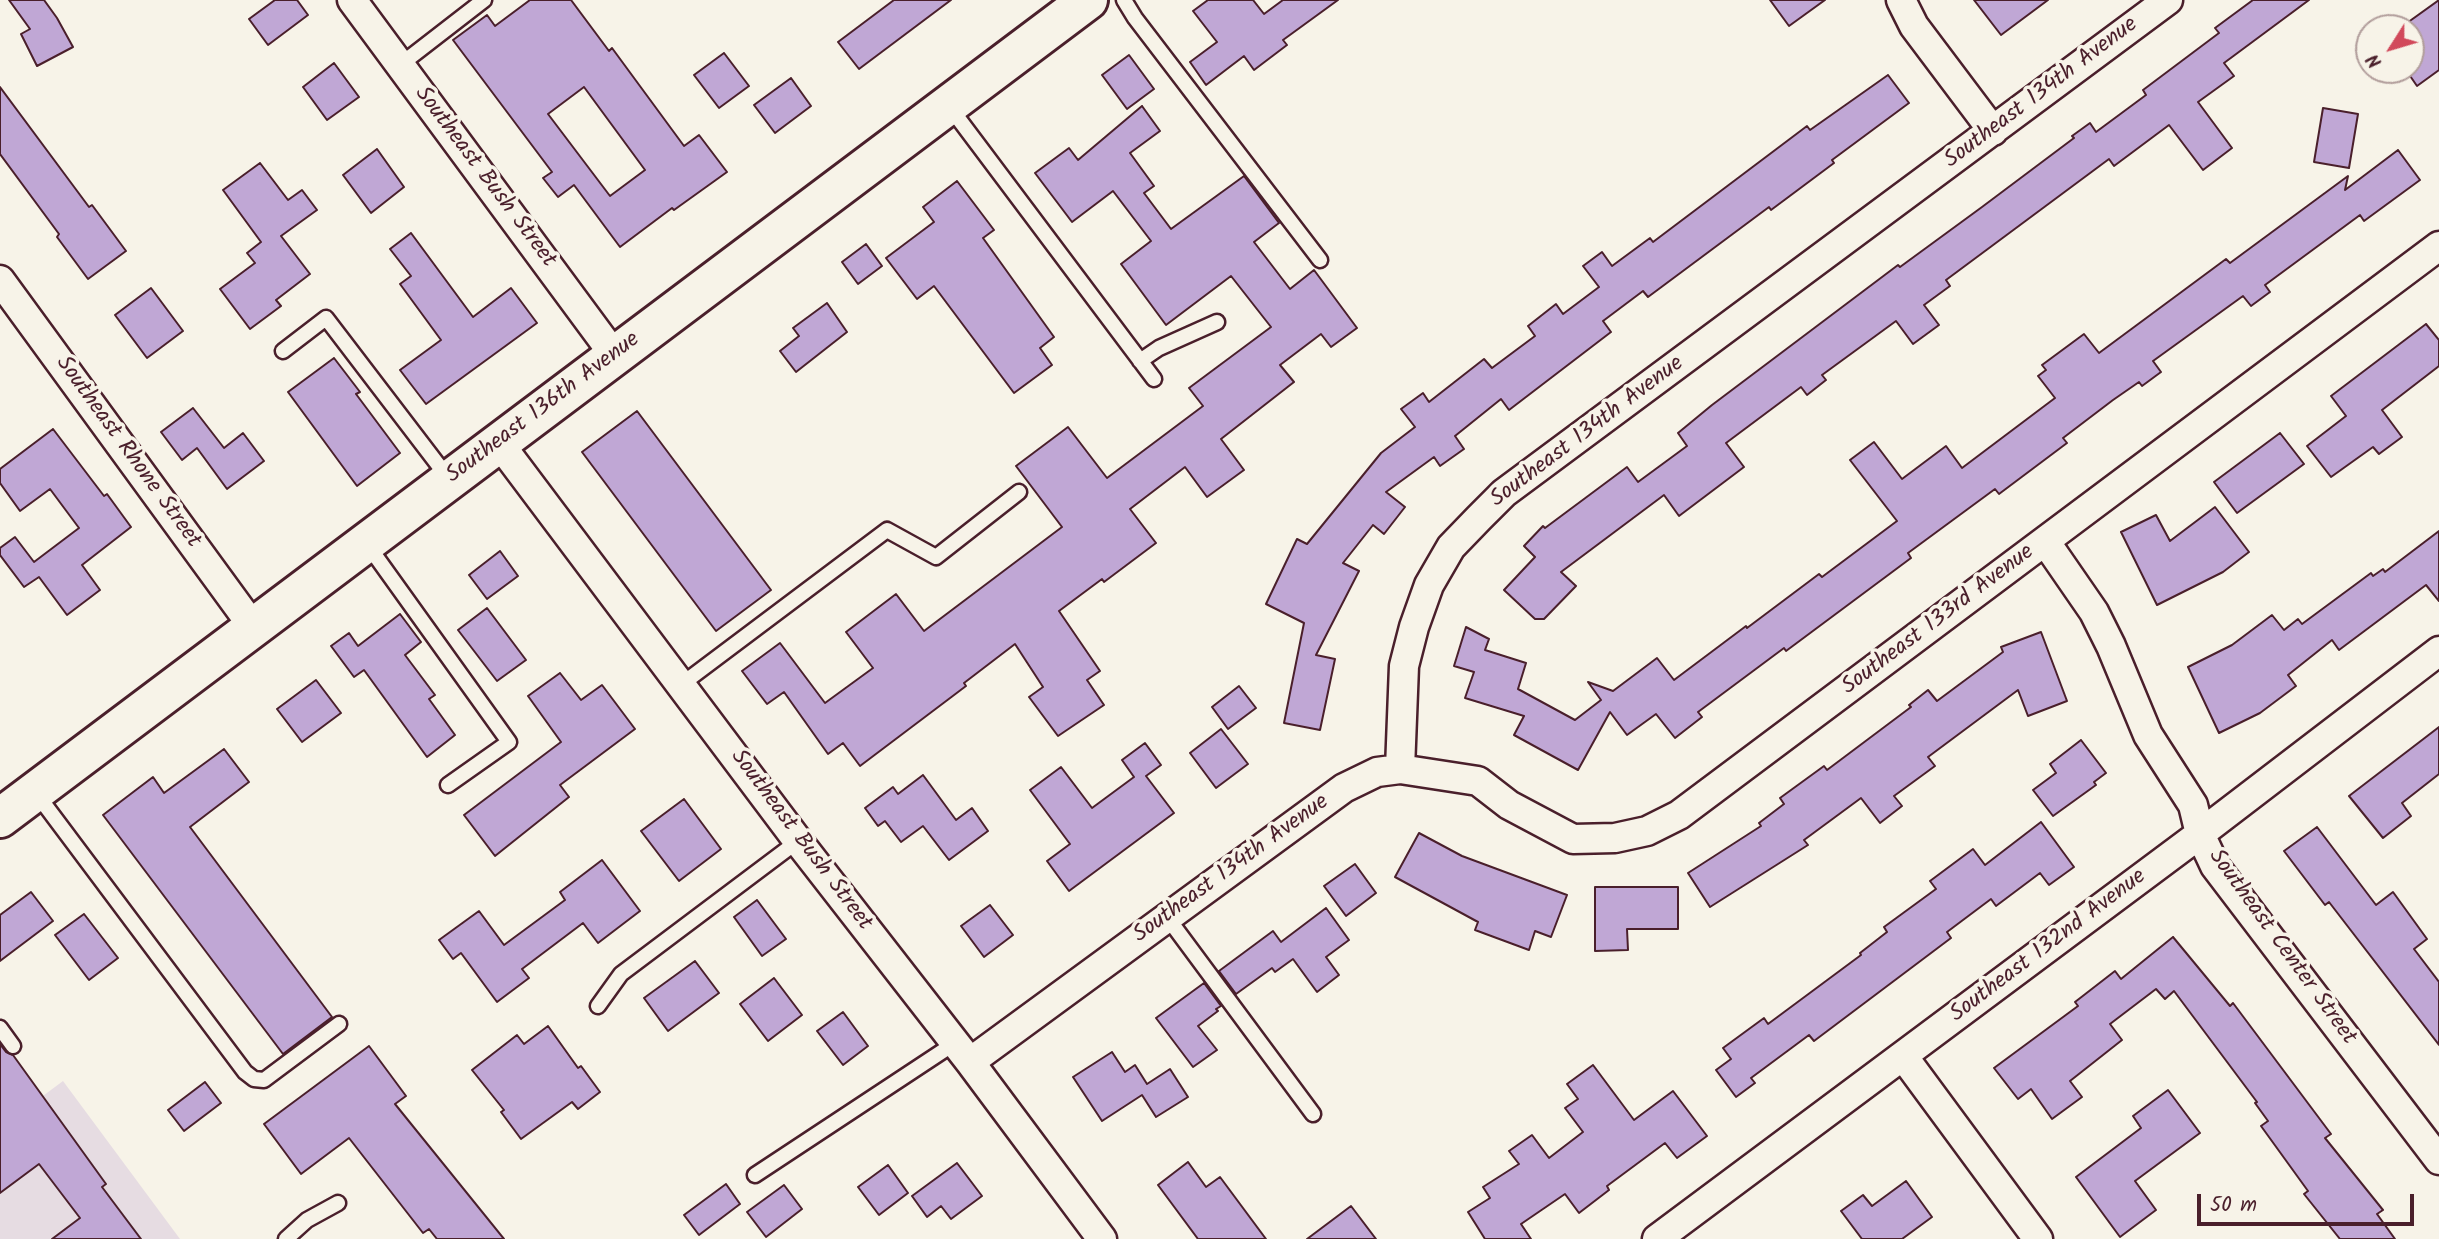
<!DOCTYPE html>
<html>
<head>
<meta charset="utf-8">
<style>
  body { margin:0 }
  #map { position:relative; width:2439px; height:1239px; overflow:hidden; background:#f7f3e8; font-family:Kalam,sans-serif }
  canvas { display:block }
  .north { position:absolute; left:2355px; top:14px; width:70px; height:70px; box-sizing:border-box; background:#f7f3e8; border:2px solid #b29e9c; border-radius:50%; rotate:233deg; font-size:19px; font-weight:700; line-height:28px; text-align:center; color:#4a1f2b }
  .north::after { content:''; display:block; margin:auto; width:24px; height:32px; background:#d1495b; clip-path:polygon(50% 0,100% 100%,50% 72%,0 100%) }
  .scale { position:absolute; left:2197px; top:1194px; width:217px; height:32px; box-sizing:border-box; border:4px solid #4a1f2b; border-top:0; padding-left:9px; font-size:21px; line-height:24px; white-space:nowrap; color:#4a1f2b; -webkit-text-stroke:5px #f7f3e8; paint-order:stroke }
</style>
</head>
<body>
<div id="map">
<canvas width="2439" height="1239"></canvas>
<div class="north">N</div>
<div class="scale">50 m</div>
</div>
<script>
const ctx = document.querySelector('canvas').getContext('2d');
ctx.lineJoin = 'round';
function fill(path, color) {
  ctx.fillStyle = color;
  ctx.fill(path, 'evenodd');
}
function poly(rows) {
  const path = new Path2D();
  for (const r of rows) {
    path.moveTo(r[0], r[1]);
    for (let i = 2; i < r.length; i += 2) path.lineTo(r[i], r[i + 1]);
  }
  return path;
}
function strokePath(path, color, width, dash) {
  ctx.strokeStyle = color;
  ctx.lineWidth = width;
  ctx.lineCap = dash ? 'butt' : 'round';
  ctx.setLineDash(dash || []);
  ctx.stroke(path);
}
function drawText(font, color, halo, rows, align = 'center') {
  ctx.font = font + ' Kalam,sans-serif';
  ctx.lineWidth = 7;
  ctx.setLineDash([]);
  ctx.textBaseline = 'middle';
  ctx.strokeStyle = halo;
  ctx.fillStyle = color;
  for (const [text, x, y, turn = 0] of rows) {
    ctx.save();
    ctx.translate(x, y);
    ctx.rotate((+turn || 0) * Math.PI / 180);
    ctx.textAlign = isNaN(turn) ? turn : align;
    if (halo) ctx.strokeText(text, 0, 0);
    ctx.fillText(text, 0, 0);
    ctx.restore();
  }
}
fill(poly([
  [63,1081,180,1239,0,1239,0,1128]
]), '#e6dce2');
const building = poly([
  [9,0,44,0,57,18,73,47,37,66,21,34,30,29,9,0],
  [275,0,297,0,308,15,268,45,249,19,275,0],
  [530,0,571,0,609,51,612,48,684,146,699,135,727,172,674,210,672,208,620,247,574,185,558,197,543,178,552,172,453,40,487,15,495,26,530,0],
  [584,87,645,170,610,196,548,114,584,87],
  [894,0,951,0,859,69,838,42,894,0],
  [1208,0,1253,0,1264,14,1283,0,1338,0,1283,40,1287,45,1254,70,1244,56,1206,85,1190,62,1217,42,1193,11,1208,0],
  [1770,0,1825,0,1789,26,1770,0],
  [1974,0,2048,0,2001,35,1974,0],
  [2253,0,2309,0,2224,63,2234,76,2198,102,2232,148,2203,170,2169,125,2114,166,2109,159,1946,280,1950,286,1924,305,1939,325,1913,344,1896,321,1822,375,1826,380,1807,395,1801,387,1726,443,1744,467,1679,516,1664,495,1561,572,1576,586,1544,619,1535,619,1504,590,1535,557,1524,546,1543,526,1545,528,1627,467,1638,482,1687,446,1678,433,1712,405,1898,265,1900,267,1982,207,2074,138,2072,136,2090,123,2096,132,2146,95,2143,90,2219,33,2215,28,2253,0],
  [2439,0,2439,70,2417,86,2406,70,2411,70,2411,28,2400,28,2439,0],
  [724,53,749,86,719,108,694,75,724,53],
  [1129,55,1154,89,1127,109,1102,75,1129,55],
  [334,63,359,97,327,120,303,87,334,63],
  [1888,75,1909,103,1832,160,1834,163,1771,210,1769,207,1648,297,1643,291,1603,321,1611,332,1509,410,1501,399,1455,436,1464,449,1440,466,1434,457,1386,492,1405,507,1384,534,1373,525,1343,563,1359,571,1316,655,1335,659,1320,730,1284,723,1304,623,1266,604,1297,539,1307,544,1381,453,1415,427,1401,409,1423,393,1429,402,1484,359,1492,368,1535,336,1528,326,1556,304,1563,314,1599,287,1583,266,1602,252,1612,266,1650,238,1653,242,1807,126,1810,130,1888,75],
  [791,78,811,106,775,133,754,105,791,78],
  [0,87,89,207,92,205,126,251,88,279,57,237,59,234,0,154,0,87],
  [1142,106,1160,131,1130,153,1154,186,1144,193,1171,229,1244,176,1279,223,1254,242,1290,289,1314,270,1357,328,1331,347,1321,334,1280,365,1294,382,1221,439,1244,470,1207,497,1185,467,1130,509,1156,543,1104,582,1102,579,1059,611,1100,671,1087,680,1104,705,1058,736,1029,697,1043,687,1015,644,964,683,966,686,860,766,843,743,828,754,784,692,767,704,742,671,780,643,825,703,873,668,846,632,896,594,924,631,1062,527,1016,466,1068,427,1107,478,1203,406,1189,388,1271,327,1231,276,1166,325,1121,264,1151,241,1113,191,1072,222,1035,173,1069,148,1078,160,1142,106],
  [2323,108,2358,114,2349,168,2314,162,2323,108],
  [377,149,404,187,371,213,343,175,377,149],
  [2398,150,2420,180,2364,221,2360,215,2265,285,2270,292,2251,306,2243,296,2153,361,2161,372,2142,386,2139,382,2113,400,2063,438,2067,443,1999,494,1995,489,1908,553,1911,558,1786,651,1784,648,1698,712,1702,717,1675,738,1656,714,1627,735,1610,712,1578,770,1514,735,1524,716,1465,698,1474,672,1454,666,1466,627,1489,639,1485,650,1526,663,1518,689,1575,720,1601,700,1588,682,1613,691,1657,658,1674,680,1746,626,1747,628,1819,574,1822,577,1897,521,1850,460,1874,442,1902,479,1946,446,1962,468,2055,398,2038,376,2046,370,2042,365,2084,334,2099,353,2226,259,2230,263,2348,176,2345,190,2398,150],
  [260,163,288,200,302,190,317,210,281,236,310,274,276,300,281,306,250,329,220,289,255,263,247,253,261,242,223,190,260,163],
  [957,181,994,230,983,238,1054,337,1040,348,1052,365,1014,393,934,286,917,299,886,258,934,222,923,207,957,181],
  [411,233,473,317,511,288,537,323,426,404,400,370,441,340,400,284,411,276,390,249,411,233],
  [866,244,882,266,858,284,842,262,866,244],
  [151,288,183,331,147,358,115,315,151,288],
  [827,303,847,332,796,372,780,351,799,336,793,328,827,303],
  [2426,324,2439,340,2439,366,2382,410,2402,437,2379,454,2373,447,2331,477,2307,446,2346,416,2331,396,2426,324],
  [334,358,360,392,356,394,400,453,357,486,288,392,334,358],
  [193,408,224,448,243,433,264,461,227,489,197,448,182,460,161,432,193,408],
  [637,411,771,590,716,631,582,452,637,411],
  [53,429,104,496,107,494,131,527,82,565,100,590,67,615,39,577,24,587,0,555,0,548,15,537,34,562,79,528,50,489,20,511,0,483,0,469,53,429],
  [2280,433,2304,464,2237,513,2214,482,2280,433],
  [2215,507,2249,552,2223,572,2157,605,2121,532,2156,515,2170,541,2215,507],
  [2439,531,2439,601,2426,585,2339,650,2332,640,2288,675,2296,686,2260,713,2219,733,2188,667,2232,645,2272,615,2284,630,2298,619,2302,624,2371,573,2373,576,2383,569,2385,572,2439,531],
  [500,551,518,576,487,599,469,575,500,551],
  [487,608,526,660,497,681,458,630,487,608],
  [400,614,421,642,405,655,435,695,429,699,455,735,427,757,364,670,354,677,331,646,349,633,358,646,400,614],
  [2041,632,2067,701,2028,716,2018,690,1928,757,1935,766,1894,796,1902,806,1880,823,1861,798,1804,840,1808,845,1710,907,1688,873,1761,826,1759,823,1784,804,1780,798,1824,766,1827,770,1911,707,1909,705,1928,690,1937,701,2003,652,2001,647,2041,632],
  [560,673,581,700,602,685,635,729,560,785,569,797,495,856,464,815,561,742,528,696,560,673],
  [316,680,341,713,302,742,277,709,316,680],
  [1239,686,1256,708,1228,729,1212,707,1239,686],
  [2439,727,2439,774,2402,803,2411,816,2383,838,2349,796,2439,727],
  [1221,729,1248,764,1216,788,1190,753,1221,729],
  [2081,740,2106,773,2094,782,2096,785,2053,816,2033,790,2056,773,2050,764,2081,740],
  [1145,743,1161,765,1146,776,1174,813,1069,891,1047,861,1070,844,1030,790,1061,767,1092,808,1134,777,1122,760,1145,743],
  [224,749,249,782,190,827,332,1017,283,1054,103,815,153,777,164,793,224,749],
  [923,775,956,820,972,808,988,831,949,860,923,826,901,842,885,821,878,826,865,808,893,787,898,794,923,775],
  [684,799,721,849,679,881,641,831,684,799],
  [2041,822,2074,867,2049,885,2040,873,1996,906,1991,899,1947,932,1951,938,1814,1041,1809,1035,1751,1078,1755,1083,1736,1097,1716,1070,1731,1059,1723,1048,1764,1018,1768,1024,1861,955,1860,953,1887,932,1884,927,1936,889,1930,881,1973,849,1985,865,2041,822],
  [2317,827,2376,905,2393,892,2427,939,2414,949,2439,982,2439,1045,2329,902,2325,905,2284,851,2317,827],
  [1419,833,1462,856,1567,895,1551,937,1535,931,1529,950,1475,930,1478,922,1395,877,1419,833],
  [602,860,640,911,598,943,583,923,522,969,529,978,497,1002,461,953,453,959,439,940,479,911,504,945,565,900,560,892,602,860],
  [1355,864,1376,893,1346,916,1324,886,1355,864],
  [1595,887,1678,887,1678,929,1627,929,1628,950,1595,951,1595,887],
  [31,892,53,921,0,961,0,915,31,892],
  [757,900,786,939,762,956,734,917,757,900],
  [990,905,1013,935,984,957,961,926,990,905],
  [1326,908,1349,940,1326,957,1339,975,1317,992,1293,959,1275,972,1272,968,1236,994,1219,971,1273,931,1281,942,1326,908],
  [84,914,118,958,89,980,55,935,84,914],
  [2173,937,2230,1006,2233,1003,2331,1134,2325,1138,2383,1210,2377,1214,2395,1239,2340,1239,2304,1194,2308,1191,2261,1126,2268,1121,2255,1103,2257,1102,2174,991,2165,999,2156,989,2110,1024,2122,1040,2070,1081,2082,1097,2052,1119,2031,1089,2018,1099,1994,1068,2078,1006,2075,1002,2115,971,2121,979,2173,937],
  [695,961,719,993,668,1031,644,998,695,961],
  [774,978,802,1015,768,1041,740,1004,774,978],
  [1204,983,1221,1006,1216,1009,1218,1011,1198,1026,1217,1050,1193,1067,1156,1018,1204,983],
  [843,1012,868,1046,843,1065,817,1031,843,1012],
  [548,1026,578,1068,581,1066,600,1092,578,1109,572,1102,521,1139,501,1112,504,1110,472,1070,517,1035,524,1044,548,1026],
  [0,1044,6,1052,13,1055,106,1184,102,1187,141,1239,52,1239,80,1218,39,1164,0,1193,0,1044],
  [369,1046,406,1096,395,1104,504,1239,437,1239,429,1229,423,1233,349,1138,301,1174,264,1124,369,1046],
  [1112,1052,1125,1072,1135,1065,1147,1084,1170,1069,1188,1097,1156,1117,1142,1095,1102,1121,1073,1077,1112,1052],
  [1593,1065,1634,1120,1673,1091,1707,1136,1677,1158,1665,1143,1607,1186,1609,1190,1579,1213,1565,1194,1521,1224,1531,1239,1485,1239,1468,1212,1490,1198,1483,1187,1519,1164,1509,1151,1532,1135,1549,1158,1583,1132,1565,1108,1578,1099,1567,1084,1593,1065],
  [205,1082,221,1103,184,1131,168,1110,205,1082],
  [2168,1090,2200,1133,2135,1181,2156,1210,2120,1237,2076,1177,2141,1128,2133,1116,2168,1090],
  [1188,1162,1206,1187,1220,1177,1266,1239,1198,1239,1158,1185,1188,1162],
  [957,1163,982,1196,951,1219,941,1206,927,1217,912,1196,957,1163],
  [888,1165,908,1193,879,1215,858,1187,888,1165],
  [1906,1181,1932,1217,1902,1239,1862,1239,1841,1211,1863,1195,1872,1206,1906,1181],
  [726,1184,740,1204,699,1235,684,1215,726,1184],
  [784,1185,802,1209,766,1237,747,1212,784,1185],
  [1351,1206,1376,1239,1307,1239,1351,1206]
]);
fill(building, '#c0a7d5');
strokePath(building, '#4a1f2b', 2);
const lane = poly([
  [1124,0,1135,18,1320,260],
  [400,65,484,0],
  [949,106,1154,379],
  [283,351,326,318,449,479],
  [1140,361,1159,348,1217,322],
  [367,544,509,742,448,785],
  [682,684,887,530,936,557,1019,492],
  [36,793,245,1072,254,1079,264,1080,339,1024],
  [1167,917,1313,1114],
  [598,1006,621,974,798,841],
  [0,1028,13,1046],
  [755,1175,955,1043],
  [286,1239,307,1220,338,1203]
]);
const street = poly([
  [352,0,615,356],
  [1901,0,1914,26,1993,131],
  [0,280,254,628],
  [499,443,798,841,970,1062,1102,1239],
  [2045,541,2094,612,2111,646,2148,735,2193,805,2200,834,2215,866,2439,1160],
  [1400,769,1404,666,1414,627,1429,585,1451,547,1479,518,1504,493,2168,0],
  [1903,1056,2038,1239],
  [970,1062,1344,788,1377,772,1400,769,1478,781,1509,805,1573,839,1615,838,1647,831,1679,815,2439,246],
  [1657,1239,2200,834,2439,651]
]);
const secondary = poly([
  [0,818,1088,0]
]);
strokePath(lane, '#4a1f2b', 19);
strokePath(street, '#4a1f2b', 33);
strokePath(secondary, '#4a1f2b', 44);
strokePath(lane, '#f7f3e8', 14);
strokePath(street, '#f7f3e8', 28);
strokePath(secondary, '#f7f3e8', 38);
drawText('23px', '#4a1f2b', '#f7f3e8', [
  ["Southeast 134th Avenue",2042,94,-37],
  ["Southeast Bush Street",484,178,53],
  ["Southeast 136th Avenue",544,409,-37],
  ["Southeast 134th Avenue",1588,433,-37],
  ["Southeast Rhone Street",127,453,54],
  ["Southeast 133rd Avenue",1939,621,-37],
  ["Southeast Bush Street",800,841,53],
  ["Southeast 134th Avenue",1232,870,-36],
  ["Southeast 132nd Avenue",2049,947,-37],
  ["Southeast Center Street",2281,948,54]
]);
</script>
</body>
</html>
